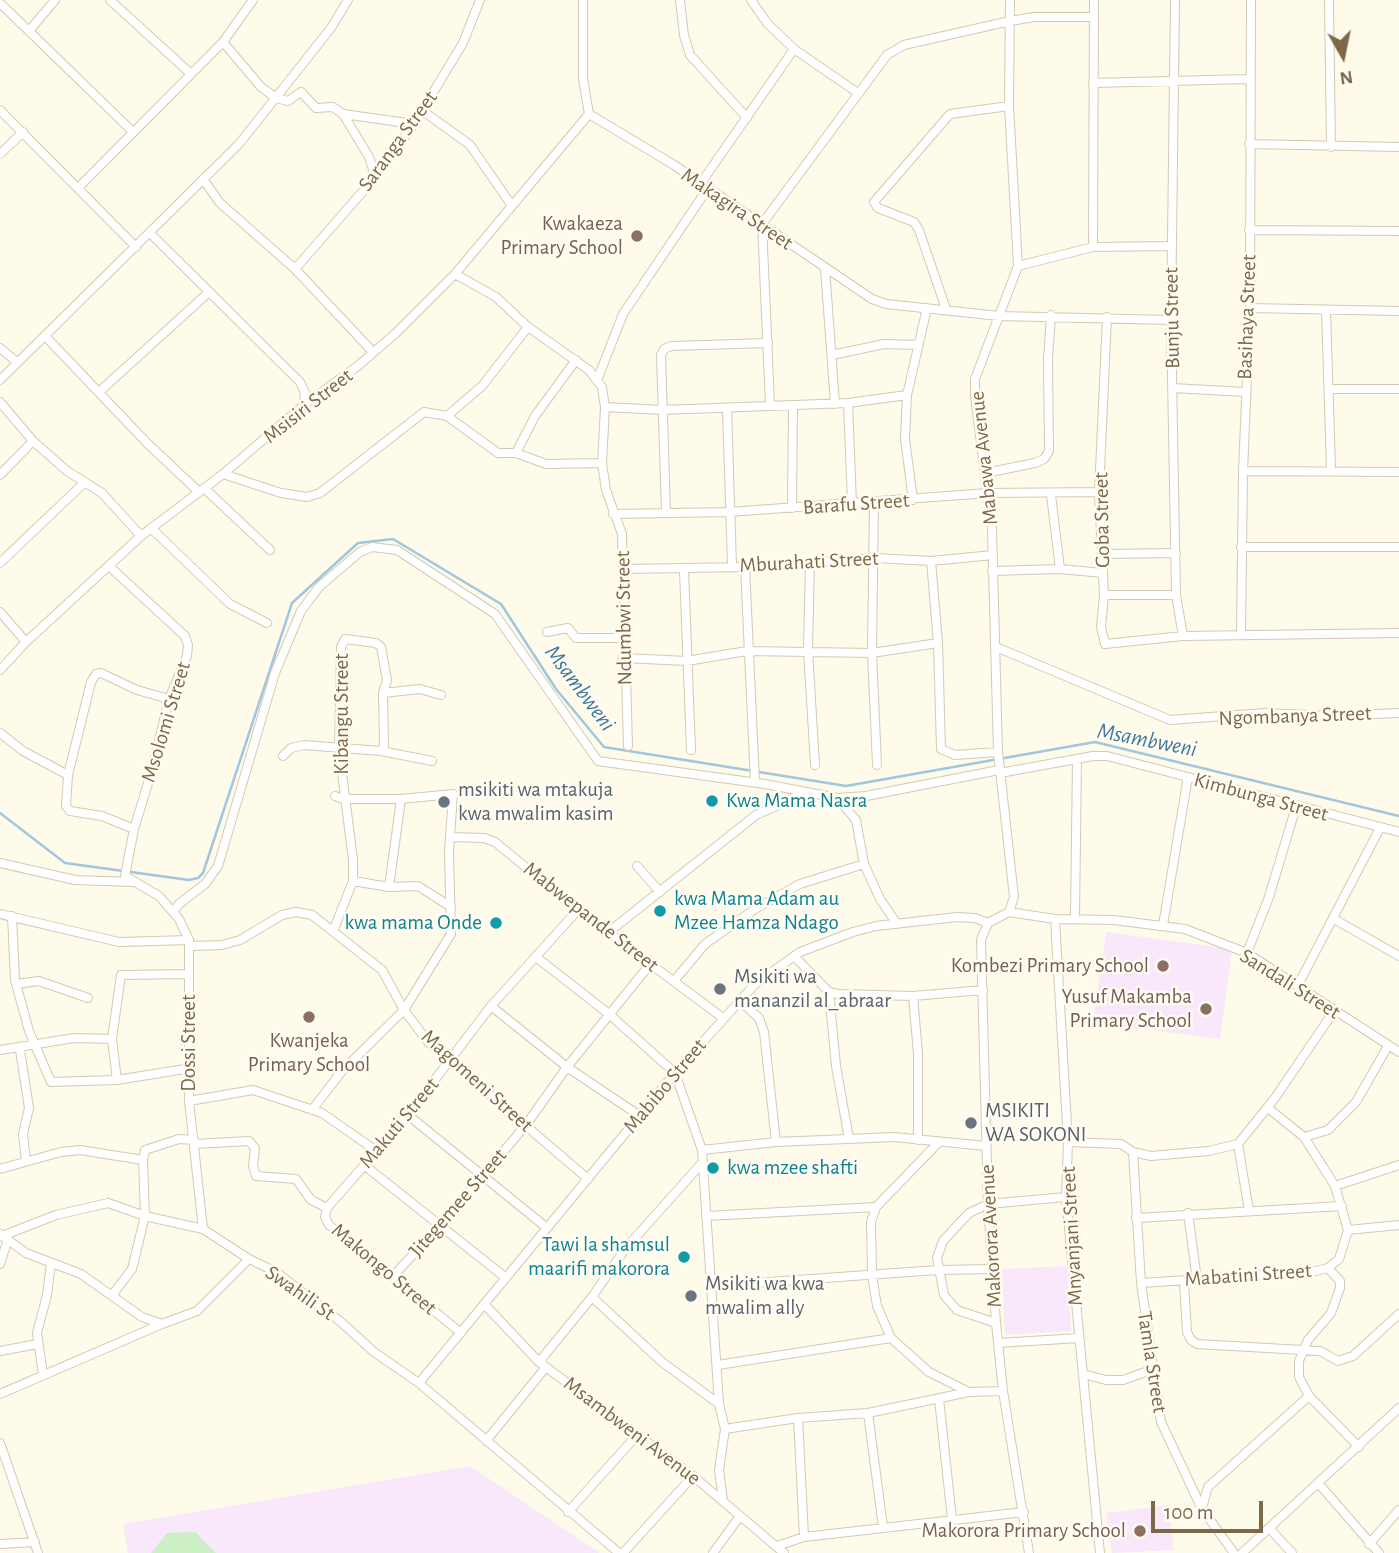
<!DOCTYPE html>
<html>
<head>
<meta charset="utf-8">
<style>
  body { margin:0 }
  #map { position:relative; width:1399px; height:1553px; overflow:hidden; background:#fefbeb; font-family:"Alegreya Sans",sans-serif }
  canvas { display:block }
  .north { position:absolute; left:1308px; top:21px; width:70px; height:70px; -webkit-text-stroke:5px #fffdf3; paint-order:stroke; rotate:171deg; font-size:19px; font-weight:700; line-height:28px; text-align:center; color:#7d684a }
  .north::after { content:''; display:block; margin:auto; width:24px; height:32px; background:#7d684a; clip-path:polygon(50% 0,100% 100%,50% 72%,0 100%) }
  .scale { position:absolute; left:1151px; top:1501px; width:112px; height:32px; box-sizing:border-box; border:4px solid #7d684a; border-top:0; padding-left:9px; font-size:21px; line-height:24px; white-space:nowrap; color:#7d684a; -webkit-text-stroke:5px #fffdf3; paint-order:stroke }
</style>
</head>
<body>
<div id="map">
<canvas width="1399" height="1553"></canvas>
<div class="north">N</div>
<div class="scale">100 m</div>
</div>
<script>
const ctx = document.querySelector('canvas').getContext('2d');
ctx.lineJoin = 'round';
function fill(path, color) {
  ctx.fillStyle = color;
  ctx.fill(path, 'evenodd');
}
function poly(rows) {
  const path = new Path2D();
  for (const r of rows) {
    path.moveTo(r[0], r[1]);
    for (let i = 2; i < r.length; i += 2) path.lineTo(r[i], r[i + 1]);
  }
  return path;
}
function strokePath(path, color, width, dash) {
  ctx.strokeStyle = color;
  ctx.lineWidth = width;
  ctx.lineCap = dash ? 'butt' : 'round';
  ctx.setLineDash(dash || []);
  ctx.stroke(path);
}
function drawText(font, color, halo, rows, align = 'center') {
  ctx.font = font + ' "Alegreya Sans",sans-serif';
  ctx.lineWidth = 5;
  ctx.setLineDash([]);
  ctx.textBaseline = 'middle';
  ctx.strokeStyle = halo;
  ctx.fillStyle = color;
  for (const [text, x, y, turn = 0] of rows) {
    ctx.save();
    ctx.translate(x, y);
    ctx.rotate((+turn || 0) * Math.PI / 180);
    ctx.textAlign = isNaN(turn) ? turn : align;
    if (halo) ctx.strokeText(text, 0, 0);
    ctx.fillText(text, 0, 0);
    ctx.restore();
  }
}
fill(poly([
  [1106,932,1232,949,1220,1039,1093,1022],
  [1067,1266,1071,1331,1005,1335,1002,1269],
  [470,1466,600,1553,128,1553,123,1524],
  [1169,1505,1174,1550,1112,1553,1106,1513]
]), '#f9e7fb');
fill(poly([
  [195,1532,216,1553,151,1553,167,1533]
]), '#cdefc6');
strokePath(poly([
  [0,813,65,863,189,880,198,878,203,873,292,603,358,543,393,539,501,604,556,689,604,747,846,786,1095,742,1399,816]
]), '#a1c7de', 2.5);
const minor = poly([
  [110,0,190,73],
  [253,0,223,42,261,87,276,98,288,101,301,92,316,108,333,107,343,114,414,124],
  [583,0,583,79,589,114,674,165,872,299,886,304,999,316,1171,320],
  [680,0,684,35,690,55,747,118],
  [751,0,767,23,794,49,858,93],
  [1010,0,1009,106,1018,266,975,379,975,396,992,529,998,752,1014,897,1009,912,988,923,981,940,988,1204,996,1323,1003,1391,1029,1553],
  [1175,0,1171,320,1176,595,1183,636],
  [1329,0,1331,147],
  [0,3,132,131],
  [29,31,55,0],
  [1093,83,1249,79],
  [0,110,136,247],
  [423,111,470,145,512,206],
  [343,114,369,157,373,169,372,180],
  [1249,144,1399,147],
  [0,154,23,132],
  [203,179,220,203,295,269,373,352],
  [701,183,794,49],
  [79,187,223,42],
  [1249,230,1399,231],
  [151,234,300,382,305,393,304,405],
  [1093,247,1094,0],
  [1018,266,1093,247,1171,246],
  [825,268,835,404],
  [295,269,371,182,414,124,463,43,480,0],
  [455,274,496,297,528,327,589,370,602,387,605,407,602,463,606,490,622,534,628,746],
  [1250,308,1399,311],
  [946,309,919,230,914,222,878,208,874,202,950,114,1009,106],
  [1326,310,1331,469],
  [1107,317,1099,492,1104,595,1101,627,1105,644,1183,636,1399,633],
  [45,336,147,443,199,492],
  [0,348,17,362],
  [832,355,884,344,919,345],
  [598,378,623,314,708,188],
  [0,380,239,144,331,28,348,0],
  [1173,388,1245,392],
  [1330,389,1399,389],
  [99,392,209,292],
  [0,402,33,441,67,471,102,493,141,536],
  [848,403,852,503],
  [770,404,762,224,887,55,904,45,1010,21,1034,17,1093,17],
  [605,407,662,410,848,403,907,395],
  [727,408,732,566],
  [447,416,482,386,528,327],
  [516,453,535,416,576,360],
  [1243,471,1399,472],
  [985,473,1035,463,1044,459,1049,451,1048,359,1051,315],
  [223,474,281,493,307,497,320,493,424,412,447,416,498,453,516,453,546,464,602,463],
  [0,475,33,441],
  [204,488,270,550],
  [1051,495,1060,569],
  [913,500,905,439,907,395,927,308],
  [874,501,872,653,877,765],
  [792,508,793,405],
  [666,512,661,355,664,349,671,346,768,343],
  [613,514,729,512,988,493,1099,492],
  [151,528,230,604,267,623],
  [1241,547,1399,547],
  [1103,554,1176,553],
  [931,561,938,643,941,749,955,755,998,752],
  [810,562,808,650,815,765],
  [0,563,85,482],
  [110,567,185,636,188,645,187,656,169,699,152,770,134,829,125,876,159,896,179,919,189,940,189,1101,203,1229],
  [745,567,755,782],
  [624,569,745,567,875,558,931,561,993,555],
  [684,570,691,750],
  [992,571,1060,569,1103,573],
  [1104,595,1176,595],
  [0,612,26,642],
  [547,632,568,628,576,638,625,638],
  [1241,635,1243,471,1250,308,1251,0],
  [996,647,1170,720,1265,713,1330,716,1399,713],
  [623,658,687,661,747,651,872,653,938,643],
  [0,670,26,642,141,536,223,474,304,405,359,365,397,332,455,274,589,114],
  [383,693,420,689,441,695],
  [0,733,23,751,68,775],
  [283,756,291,748,304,745,381,751,432,761],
  [1000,773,1093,756,1107,756,1399,832],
  [837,798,856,820,864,864,880,899,897,924],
  [134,829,102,816,70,811,66,806,68,775,91,682,96,674,101,673,137,690,169,699],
  [450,837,484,838,495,842,578,910,723,1018],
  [0,863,75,880,132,882],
  [637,866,660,892],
  [353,881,389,887,418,886,451,907],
  [389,887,401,799],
  [173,912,179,904,205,884,218,866,275,673,301,611,319,587,360,552,372,547,397,550,495,614,598,761,765,784,837,798,866,796,999,770],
  [1009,912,1055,919,1114,920,1185,929,1247,953,1399,1052],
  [0,914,119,942,189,940],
  [12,916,15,980,29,1031,51,1082,117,1080,191,1068],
  [1075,917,1077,759],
  [1055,919,1068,1142,1066,1197,1100,1553],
  [1334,919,1399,956],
  [1163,925,1188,777],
  [334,929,353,881,353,860,339,749,341,647,345,639,376,643,381,647,387,680,383,693,384,747,381,751],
  [610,931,756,815,803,794],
  [190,946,222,945,240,940,282,915,296,912,312,915,382,970,404,1010,428,1042,588,1179],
  [1247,953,1269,897,1296,807],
  [794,956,829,992,838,994,913,996,983,990],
  [536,957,609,1014,675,1073,702,1150,719,1404,725,1429,719,1470,723,1501],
  [674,981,705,944,755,909,800,884,864,864],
  [16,984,39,981,88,998],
  [1298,985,1380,828],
  [829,992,836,1066,849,1139],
  [913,996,918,1054,918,1140],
  [739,1000,759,1018,764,1032,776,1142],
  [491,1006,567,1067,640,1116],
  [0,1050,74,1038,112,1039],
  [20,1050,29,1108,23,1134,26,1161],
  [117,1080,112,1039,121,975,189,974],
  [189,1101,253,1090,322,1113,375,1150],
  [312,1110,342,1071,404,1010,451,934,449,852,453,794,401,799,343,799,335,796],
  [408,1115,547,1228],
  [1304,1137,1328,1130,1356,1102,1388,1046],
  [939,1142,876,1207,871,1222,872,1275,877,1306,891,1338,929,1372,969,1392],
  [1068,1142,1121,1144,1133,1152,1151,1156,1209,1151,1238,1144,1275,1098,1334,1011],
  [194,1144,249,1141,255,1148,253,1166,256,1176,296,1179,311,1200,327,1208],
  [1238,1144,1249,1211],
  [702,1150,776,1142,894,1137,986,1146],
  [1133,1152,1141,1283,1161,1422,1202,1509,1234,1553],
  [364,1165,506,1278],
  [0,1169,61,1152,80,1150,143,1160],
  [1335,1186,1399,1165],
  [327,1208,408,1115,491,1006,578,910],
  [327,1208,325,1217,329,1225,461,1333],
  [1188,1213,1197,1280],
  [706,1216,876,1207],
  [1136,1218,1342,1206],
  [1348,1230,1399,1225],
  [0,1234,26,1253,81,1274,142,1317,162,1324,197,1311,249,1259,276,1272,341,1322,374,1352,419,1383,619,1553],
  [2,1236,56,1215,108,1203,145,1216,203,1229,249,1259],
  [0,1264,7,1242],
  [1328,1268,1340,1281,1340,1288,1331,1313,1308,1340,1299,1361,1299,1377,1309,1396,1359,1447],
  [393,1276,441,1225,526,1125,567,1067,651,963],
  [1184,1282,1187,1332,1191,1340,1197,1344,1320,1351,1338,1361,1353,1356,1399,1314],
  [1141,1283,1311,1272,1328,1268,1339,1259,1348,1230,1335,1186,1304,1137,1268,1108],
  [712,1286,938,1270,994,1269],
  [113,1294,132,1269,145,1216,143,1160,145,1150,179,1139,194,1140],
  [592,1297,662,1362,719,1404],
  [484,1304,539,1362,693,1476,784,1553],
  [996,1323,957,1310,944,1295,937,1258,943,1241,969,1213,988,1204,1066,1197],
  [998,1343,1079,1338],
  [0,1351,37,1344],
  [539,1362,592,1297,625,1249,702,1163],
  [718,1365,891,1338],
  [43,1374,37,1333,47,1295,51,1263],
  [1083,1374,1106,1380,1123,1380,1151,1370],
  [419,1383,675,1073,755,984,800,952,853,932,876,926,957,917,975,918,988,923],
  [0,1394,162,1324],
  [939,1399,952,1519],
  [868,1413,883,1527],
  [798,1418,804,1537],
  [725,1429,798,1418,868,1413,969,1392,1003,1391],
  [486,1441,546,1367],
  [0,1443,38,1553],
  [1319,1484,1379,1553],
  [1202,1508,1208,1487,1309,1396],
  [568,1512,637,1435],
  [1271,1530,1292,1553],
  [0,1544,35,1542],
  [1369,1544,1399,1510],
  [777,1546,804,1537,1024,1512],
  [623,1553,693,1476],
  [713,1553,740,1516],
  [1242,1553,1399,1408]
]);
strokePath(minor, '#d5c9b1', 10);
strokePath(minor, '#fff', 8);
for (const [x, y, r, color] of [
  [637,236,7,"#8d6e63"],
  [712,801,7,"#0f9aa8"],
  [444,802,7,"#6b7280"],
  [660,911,7,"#0f9aa8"],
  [496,923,7,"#0f9aa8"],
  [1163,966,7,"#8d6e63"],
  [720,989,7,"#6b7280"],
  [1206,1009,7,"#8d6e63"],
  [309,1017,7,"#8d6e63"],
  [971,1123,7,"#6b7280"],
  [713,1168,7,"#0f9aa8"],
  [684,1257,7,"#0f9aa8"],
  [691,1296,7,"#6b7280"],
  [1140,1531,7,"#8d6e63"]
]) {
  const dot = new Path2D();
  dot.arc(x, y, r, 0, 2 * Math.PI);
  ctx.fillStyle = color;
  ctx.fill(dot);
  strokePath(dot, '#fffdf3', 2.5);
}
drawText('21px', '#7d684a', '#fffdf3', [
  ["Saranga Street",398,141,-54],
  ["Makagira Street",737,209,34],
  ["Basihaya Street",1247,317,-88],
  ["Bunju Street",1172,318,-91],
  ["Msisiri Street",308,406,-38],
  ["Mabawa Avenue",984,458,-96],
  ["Barafu Street",856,504,-4],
  ["Goba Street",1102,520,-91],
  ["Mburahati Street",809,562,-3],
  ["Ndumbwi Street",624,618,-91],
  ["Kibangu Street",342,714,-90],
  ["Ngombanya Street",1295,716,-2],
  ["Msolomi Street",166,722,-73],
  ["Kimbunga Street",1261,797,15],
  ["Mabwepande Street",591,917,38],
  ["Sandali Street",1290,984,32],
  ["Dossi Street",189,1043,-90],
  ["Magomeni Street",477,1081,42],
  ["Mabibo Street",665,1086,-50],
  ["Makuti Street",399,1123,-50],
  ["Jitegemee Street",458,1203,-49],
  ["Makorora Avenue",991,1236,-93],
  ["Mnyanjani Street",1072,1236,-93],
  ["Makongo Street",384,1269,40],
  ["Mabatini Street",1248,1275,-4],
  ["Swahili St",300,1293,35],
  ["Tamla Street",1152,1362,81],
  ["Msambweni Avenue",632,1431,37]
]);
drawText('21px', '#785e54', '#fffdf3', [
  ["Kwakaeza",623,224],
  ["Primary School",623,248],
  ["Kombezi Primary School",1149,966],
  ["Yusuf Makamba",1192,997],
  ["Primary School",1192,1021],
  ["Kwanjeka",309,1041,"center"],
  ["Primary School",309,1065,"center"],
  ["Makorora Primary School",1126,1531]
], 'right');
drawText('21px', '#5b616d', '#fffdf3', [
  ["msikiti wa mtakuja",458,790],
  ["kwa mwalim kasim",458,814],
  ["Msikiti wa",734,977],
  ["mananzil al_abraar",734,1001],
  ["MSIKITI",985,1111],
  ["WA SOKONI",985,1135],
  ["Msikiti wa kwa",705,1284],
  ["mwalim ally",705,1308]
], 'left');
drawText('21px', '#0d838f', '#fffdf3', [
  ["Kwa Mama Nasra",726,801],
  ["kwa Mama Adam au",674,899],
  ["Mzee Hamza Ndago",674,923],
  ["kwa mama Onde",482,923,"right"],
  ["kwa mzee shafti",727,1168],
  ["Tawi la shamsul",670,1245,"right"],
  ["maarifi makorora",670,1269,"right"]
], 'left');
drawText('italic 23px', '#42789a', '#fffdf3', [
  ["Msambweni",580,688,53],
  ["Msambweni",1147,740,11]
]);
</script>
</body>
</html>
